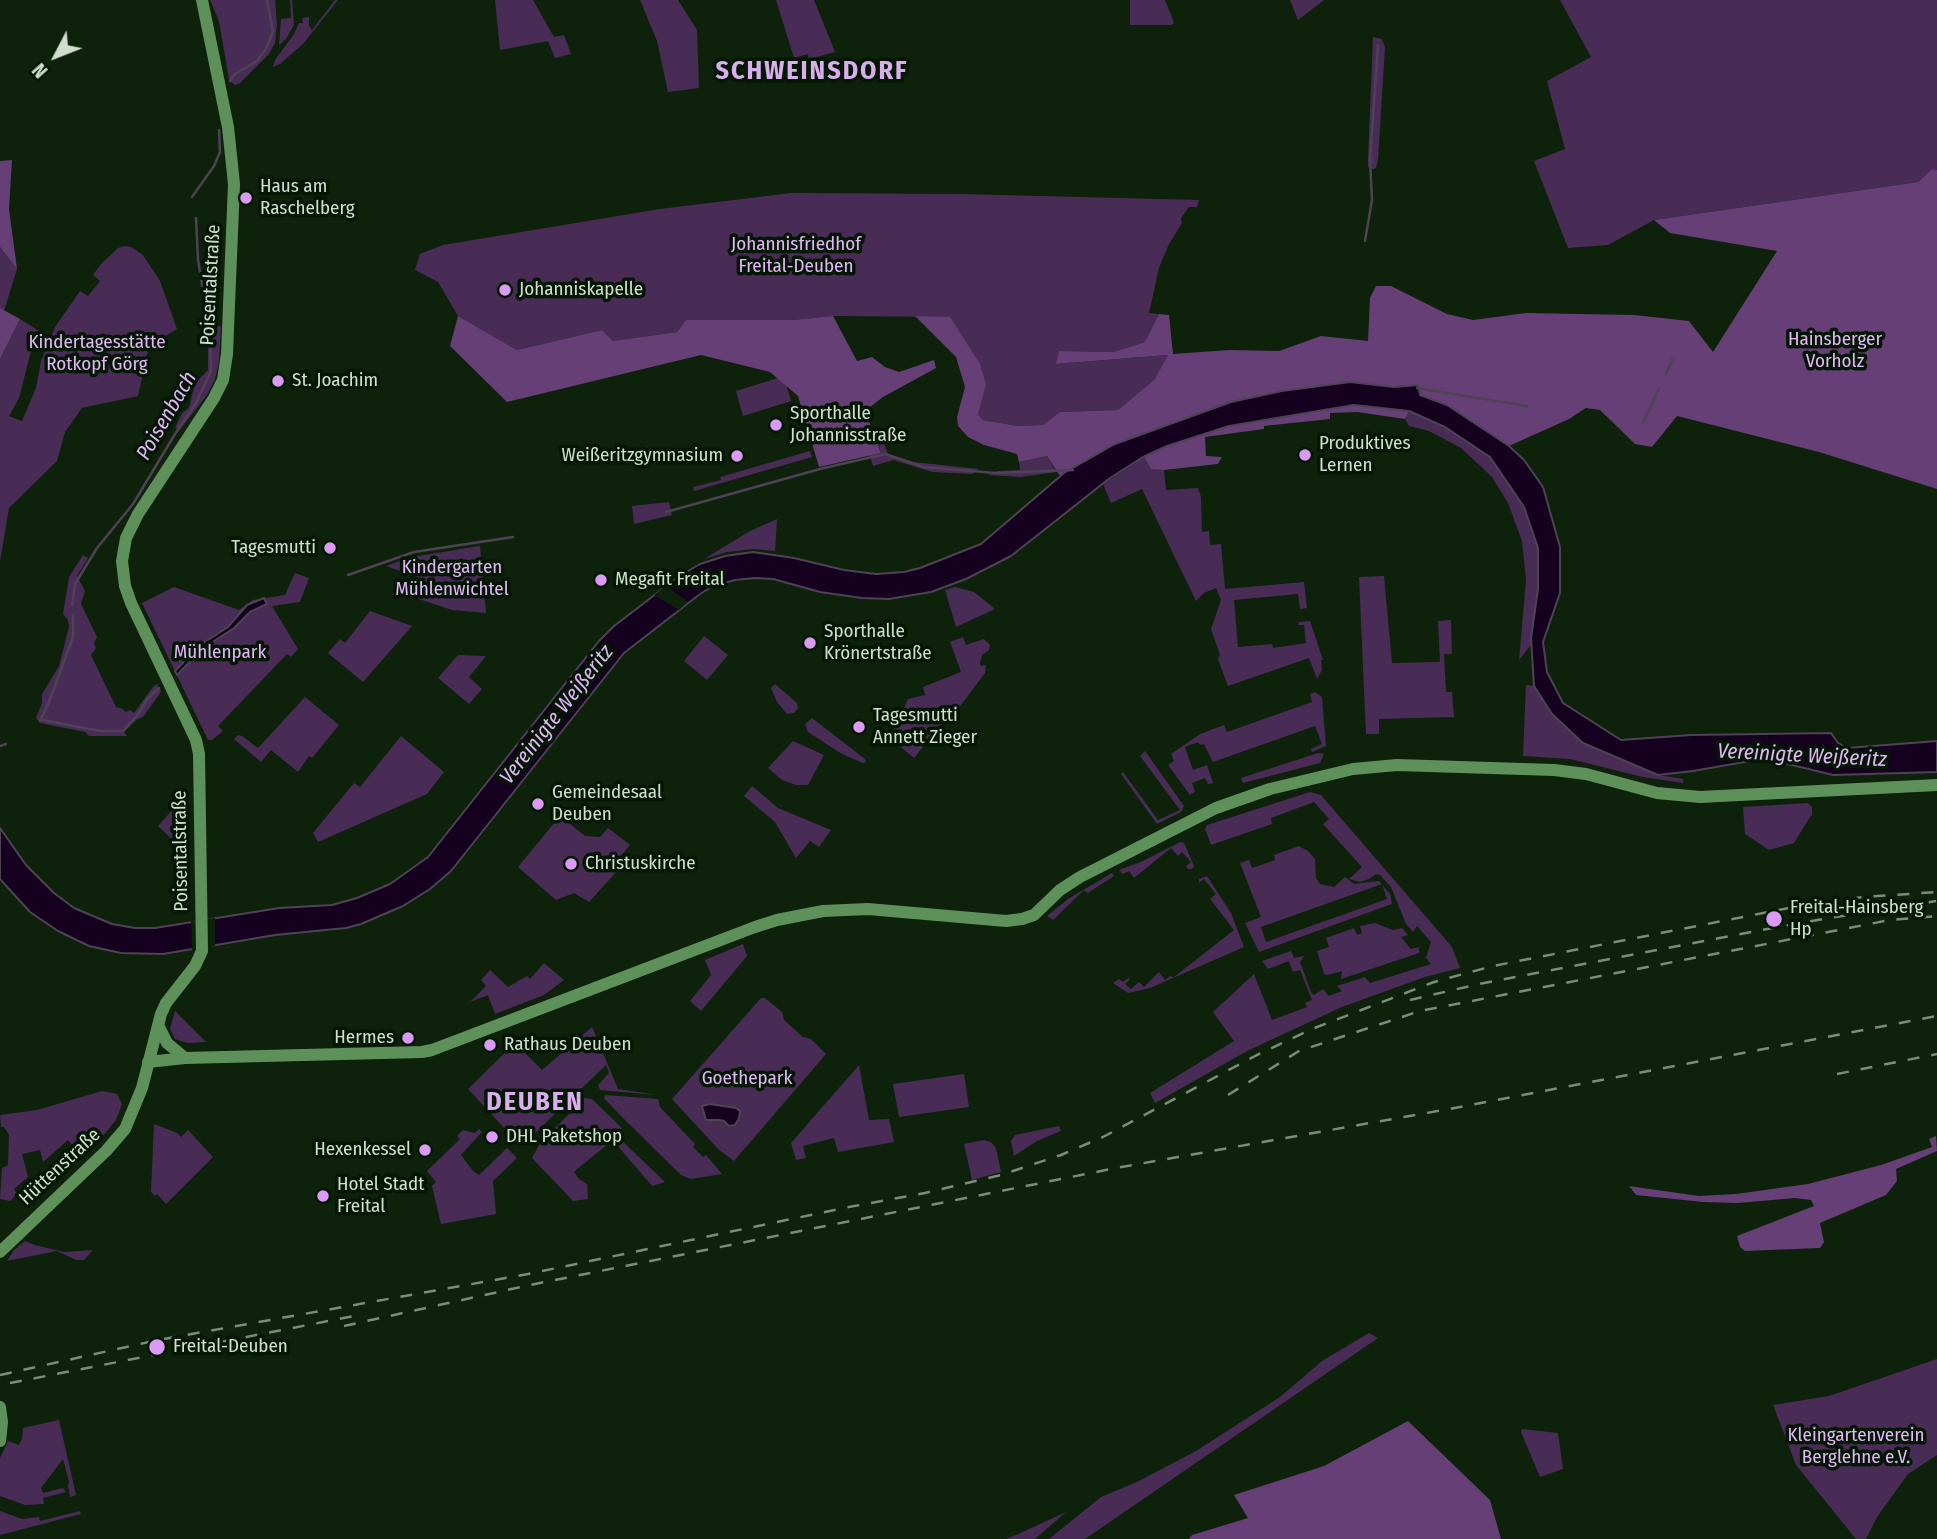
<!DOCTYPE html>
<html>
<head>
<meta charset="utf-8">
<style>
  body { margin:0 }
  #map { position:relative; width:1937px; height:1539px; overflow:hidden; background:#0d210b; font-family:"Fira Sans Condensed",sans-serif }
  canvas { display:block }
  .north { position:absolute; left:21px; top:21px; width:70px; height:70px; -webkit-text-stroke:5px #041704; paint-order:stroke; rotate:228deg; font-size:19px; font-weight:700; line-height:28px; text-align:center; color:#d2dfd0 }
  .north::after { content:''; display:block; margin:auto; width:24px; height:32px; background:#d2dfd0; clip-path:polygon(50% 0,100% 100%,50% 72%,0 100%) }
</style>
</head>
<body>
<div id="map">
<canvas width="1937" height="1539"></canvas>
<div class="north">N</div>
</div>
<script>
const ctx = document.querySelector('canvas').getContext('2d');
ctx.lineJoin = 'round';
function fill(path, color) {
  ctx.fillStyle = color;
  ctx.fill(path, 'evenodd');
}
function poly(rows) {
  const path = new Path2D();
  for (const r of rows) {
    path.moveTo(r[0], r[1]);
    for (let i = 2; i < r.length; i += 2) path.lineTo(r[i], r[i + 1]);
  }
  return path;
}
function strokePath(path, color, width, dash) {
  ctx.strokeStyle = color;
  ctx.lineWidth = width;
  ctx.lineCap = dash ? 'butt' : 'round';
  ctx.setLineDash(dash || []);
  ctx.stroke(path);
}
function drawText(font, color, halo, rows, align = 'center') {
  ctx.font = font + ' "Fira Sans Condensed",sans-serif';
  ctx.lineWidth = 7;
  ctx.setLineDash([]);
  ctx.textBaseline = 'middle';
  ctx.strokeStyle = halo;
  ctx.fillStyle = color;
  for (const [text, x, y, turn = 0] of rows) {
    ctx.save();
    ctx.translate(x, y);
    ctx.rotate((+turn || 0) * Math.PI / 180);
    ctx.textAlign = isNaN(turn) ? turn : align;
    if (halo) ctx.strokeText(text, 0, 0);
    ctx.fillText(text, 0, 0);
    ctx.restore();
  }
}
fill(poly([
  [210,0,275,0,277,24,275,43,269,54,240,83,235,85,229,80,219,21],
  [290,0,292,0,294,25,286,39,279,45,281,19,291,18],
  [335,0,338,0,303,44,280,64,273,67,275,60,294,34,299,23,303,23,302,18,309,17,309,26,312,30],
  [495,0,533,0,554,37,564,35,571,54,555,58,548,41,500,50],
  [640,0,678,0,697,30,699,88,668,92,657,41],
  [776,0,814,0,835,52,809,59,808,54,794,58],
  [1130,0,1165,0,1174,23,1171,25,1130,25],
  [1290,0,1324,0,1298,20],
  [1560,0,1937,0,1937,170,1932,169,1918,182,1654,220,1608,245,1568,248,1534,161,1565,149,1547,81,1591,57],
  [1373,37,1382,39,1385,47,1378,160,1376,168,1373,169,1368,167,1368,160],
  [791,193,962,194,1199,200,1197,207,1189,207,1181,218,1182,223,1169,244,1159,268,1149,313,1159,314,1145,342,1113,352,1059,351,1057,364,1169,355,1155,379,1118,410,1060,412,1043,425,1018,426,983,420,978,414,950,317,834,316,792,320,686,320,677,332,613,341,602,330,517,350,458,316,438,282,415,270,420,254,443,245,660,209],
  [124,246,131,247,143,255,160,281,177,329,149,346,138,396,82,408,65,432,57,461,9,508,0,562,0,359,20,319,39,331,32,347,19,398,9,416,22,421,36,388,41,361,55,327,80,291,88,296,100,281,93,275,101,264,118,248],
  [0,247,17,269,4,311,0,308],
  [213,326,221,326,219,362,215,379,207,395,179,431,175,428,182,413,189,408,195,383,208,370,208,330],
  [778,378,786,384,791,401,743,416,736,391],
  [1409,411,1445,427,1490,457,1524,507,1538,548,1538,589,1531,645,1519,660,1526,580,1522,541,1508,503,1492,477,1461,448,1429,431,1409,426,1405,419],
  [878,442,884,443,888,454,913,462,979,469,972,474,932,472,894,460,873,466,870,455,881,453],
  [810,451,812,457,694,491,693,487,721,480,720,477],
  [1047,456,1056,472,1021,477,988,475,998,471,1020,470,1019,462],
  [1144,457,1151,469,1164,470,1166,490,1198,488,1201,497,1202,532,1209,531,1210,545,1221,544,1225,589,1304,582,1307,608,1300,609,1298,594,1234,600,1238,647,1272,644,1273,648,1306,643,1304,625,1298,625,1299,622,1310,621,1323,660,1321,660,1322,670,1317,679,1309,658,1228,686,1218,659,1220,655,1211,629,1221,600,1216,588,1204,593,1196,601,1142,489,1111,503,1103,484],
  [669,502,672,515,634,524,632,506],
  [777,519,775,551,754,549,727,552,704,559,750,531],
  [480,546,486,613,452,610,416,598,414,596,420,578,386,566,412,557],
  [83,555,88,558,77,576,85,591,81,604,97,637,94,643,96,648,91,655,116,707,123,709,125,712,130,710,134,713,153,687,157,684,161,692,143,717,136,720,124,732,127,736,89,736,85,732,40,723,36,718,42,703,42,694,59,666,69,627,68,620,63,614,69,577],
  [295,573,309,578,300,602,272,606,298,649,291,657,287,654,218,726,223,731,212,740,208,740,142,603,174,587,239,610,253,600,285,595],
  [1384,576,1392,663,1440,662,1438,621,1451,620,1452,654,1444,654,1446,692,1452,692,1454,717,1379,719,1379,734,1366,734,1359,577],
  [955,587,974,592,995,609,956,627,945,590],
  [370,611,412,626,363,682,328,653,340,639,345,643],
  [704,636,728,655,707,680,684,661],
  [963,637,966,645,984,639,990,645,989,650,982,655,980,663,981,666,986,665,985,673,955,713,950,713,914,758,890,738,908,699,925,695,923,687,961,672,950,642],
  [458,655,486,656,469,677,482,689,469,704,438,678],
  [775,684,797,703,798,708,794,713,787,714,777,702,771,688],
  [1526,685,1534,686,1552,714,1658,775,1683,779,1683,783,1643,777,1570,759,1523,756],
  [1315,692,1322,697,1326,746,1312,752,1311,749,1322,744,1315,726,1213,762,1204,744,1200,745,1198,742,1185,747,1193,770,1207,765,1213,783,1208,784,1205,778,1192,783,1195,792,1190,795,1168,765,1174,761,1171,754,1200,734,1224,725,1227,732,1312,702,1310,694],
  [305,697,339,725,312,758,309,756,298,772,271,750,261,762,234,739,238,735,242,736,258,748],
  [812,718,865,759,866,762,863,763,842,754,808,732,805,724],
  [401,736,444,772,427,794,318,842,313,833,354,783,360,787],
  [793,741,824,755,808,785,796,785,782,780,768,768],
  [1145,751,1184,806,1181,812,1157,824,1121,774,1123,772,1158,820,1180,810,1140,756],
  [1318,753,1324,754,1320,763,1243,783,1241,778],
  [752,786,778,808,831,830,819,847,810,841,796,858,775,822,744,796],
  [1310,792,1321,795,1452,947,1460,968,1425,977,1342,1007,1249,1050,1155,1103,1150,1093,1234,1041,1213,1012,1254,974,1272,1020,1307,1007,1305,1003,1312,1000,1300,970,1293,972,1289,961,1268,969,1262,961,1291,951,1294,958,1304,956,1300,962,1311,992,1314,995,1323,989,1329,996,1342,991,1337,986,1365,977,1370,983,1431,964,1426,958,1431,942,1417,926,1413,932,1406,924,1391,887,1380,875,1376,874,1369,879,1360,882,1349,879,1362,867,1323,824,1329,819,1314,802,1271,818,1272,824,1211,845,1205,829,1207,825],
  [182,799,187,799,189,850,183,850,158,826],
  [1808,803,1812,807,1812,814,1794,843,1769,850,1745,834,1743,807],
  [560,816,585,836,600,837,608,828,630,845,614,864,619,869,589,902,574,893,556,900,518,867],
  [1180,842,1184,843,1194,866,1192,869,1188,869,1186,866,1191,862,1182,852,1178,856,1171,848,1134,878,1129,871,1123,874,1119,870,1143,861],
  [1299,846,1308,851,1315,859,1316,878,1320,884,1334,887,1345,877,1354,884,1379,881,1390,894,1392,904,1259,952,1245,923,1261,917,1240,863,1249,860,1252,868,1275,860,1274,855],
  [1382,884,1387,899,1266,942,1261,927],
  [1112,873,1114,876,1088,893,1084,890,1053,920,1047,916,1068,899],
  [1207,876,1231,913,1244,947,1150,988,1128,993,1113,983,1119,979,1123,982,1128,978,1130,979,1125,984,1131,989,1139,982,1144,987,1159,972,1165,980,1170,976,1174,977,1234,930,1210,899,1216,894,1204,879,1199,883,1199,879],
  [1375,923,1393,930,1402,928,1408,935,1401,937,1411,949,1419,947,1419,953,1341,979,1342,971,1328,975,1324,974,1317,951,1329,947,1326,938,1354,928,1357,935,1362,933,1360,926],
  [743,944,747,956,701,1011,690,1001,711,975,705,960],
  [544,963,564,980,544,995,495,1014,488,995,470,1002,486,986,481,980,490,970,508,987,527,976,530,979],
  [761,998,765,998,782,1012,784,1020,803,1037,811,1039,826,1054,734,1161,719,1150,672,1099],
  [175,1011,206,1042,187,1043,175,1039,170,1029],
  [592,1027,618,1089,657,1095,600,1090,598,1085,609,1073,606,1065,535,1133,518,1143,468,1089,518,1040,522,1045,521,1049,542,1070],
  [859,1065,869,1120,889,1119,894,1142,838,1152,834,1138,803,1146,806,1158,796,1160,791,1143],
  [964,1074,969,1107,899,1117,893,1084],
  [102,1091,117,1094,122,1104,116,1120,97,1143,28,1205,34,1198,30,1193,32,1191,37,1196,50,1183,46,1179,48,1177,53,1181,66,1168,63,1163,65,1162,69,1166,86,1150,77,1141,72,1145,68,1140,43,1162,40,1150,22,1154,28,1177,14,1189,17,1194,10,1201,0,1199,2,1168,8,1165,9,1135,4,1127,1,1127,0,1115,37,1110],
  [605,1095,658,1099,660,1107,695,1144,693,1147,703,1157,706,1155,722,1174,691,1179,681,1175,620,1115,604,1098],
  [585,1098,592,1099,622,1128,616,1135,665,1182,652,1186,616,1144,608,1144,576,1170,574,1172,579,1179,587,1184,588,1199,573,1201,532,1158,540,1143],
  [154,1124,177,1133,181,1137,188,1130,213,1157,166,1204,157,1194,155,1196,151,1192],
  [1059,1126,1061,1131,1037,1141,1014,1156,1011,1141,1015,1135],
  [479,1129,482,1132,461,1155,473,1171,479,1175,507,1148,517,1158,493,1181,496,1214,441,1224,432,1186,436,1182,427,1171,460,1139,457,1136,463,1130,475,1133],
  [984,1140,991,1142,996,1148,1001,1172,972,1180,964,1144],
  [25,1241,35,1245,64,1252,93,1250,84,1260,76,1260,57,1251,7,1261,14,1250],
  [1369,1333,1378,1338,1085,1539,1049,1539,1101,1497,1137,1482,1196,1451,1280,1397,1322,1361],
  [1937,1359,1937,1455,1908,1474,1877,1517,1866,1539,1856,1539,1796,1465,1773,1405,1829,1396],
  [59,1420,76,1495,70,1497,68,1486,69,1482,63,1459,41,1488,43,1493,63,1488,66,1492,43,1498,44,1504,25,1505,0,1496,0,1458,8,1441,19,1445,22,1439,23,1428],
  [1522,1429,1558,1433,1563,1469,1540,1477,1521,1432],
  [0,1511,22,1519,39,1517,40,1521,80,1511,81,1514,0,1535],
  [1066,1512,1035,1539,1006,1539,1016,1535]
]), '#492c56');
fill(poly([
  [12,160,9,209,17,269,0,247,0,161],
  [1932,169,1937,170,1937,489,1819,452,1677,416,1652,447,1635,444,1600,410,1586,408,1569,419,1509,446,1447,405,1420,395,1404,385,1395,387,1350,382,1231,402,1115,444,1060,476,1047,456,1019,462,1017,454,984,445,968,437,958,426,957,417,965,387,956,357,915,316,950,317,980,364,986,384,978,414,983,420,1018,426,1043,425,1060,412,1118,410,1155,379,1168,355,1056,364,1059,351,1113,352,1145,342,1159,314,1169,315,1173,354,1229,350,1279,351,1321,336,1368,341,1370,298,1376,286,1391,286,1447,314,1473,320,1526,313,1634,315,1689,321,1713,352,1777,251,1670,233,1654,220,1918,182],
  [0,308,20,319,0,359],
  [458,316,517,350,602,330,613,341,677,332,686,320,792,320,833,316,857,361,872,357,885,367,899,372,934,360,936,368,883,397,865,411,881,453,819,467,798,396,770,372,701,355,507,402,450,346],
  [1354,405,1409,411,1405,419,1357,412,1330,413,1330,419,1264,426,1264,429,1205,437,1206,456,1222,457,1218,464,1164,470,1151,469,1144,457,1168,446,1229,426],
  [1936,1136,1937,1151,1896,1169,1897,1181,1886,1195,1820,1223,1824,1242,1820,1248,1745,1251,1740,1247,1737,1236,1814,1206,1811,1200,1795,1198,1738,1203,1703,1202,1636,1195,1629,1186,1699,1196,1736,1194,1808,1184,1881,1165,1932,1147,1929,1139],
  [1408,1421,1490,1500,1501,1539,1189,1539,1192,1535,1248,1518,1234,1495,1324,1466]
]), '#653f76');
const water = poly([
  [1350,382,1394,387,1418,385,1420,395,1447,405,1509,446,1524,460,1543,487,1560,547,1560,593,1543,642,1547,672,1563,703,1621,740,1691,735,1831,733,1838,743,1847,748,1937,741,1937,772,1833,775,1792,765,1756,760,1693,771,1658,775,1583,743,1552,714,1534,686,1531,638,1538,589,1538,548,1524,507,1490,457,1445,427,1409,411,1354,405,1229,426,1167,446,1143,457,1110,478,1011,556,966,579,931,592,889,599,862,598,820,592,773,579,755,578,735,580,713,586,700,594,624,653,451,871,430,889,403,906,361,924,346,928,275,935,163,954,121,953,89,946,58,931,30,912,0,879,0,828,26,865,54,893,74,908,112,924,135,928,155,928,279,908,332,905,357,898,390,884,428,857,599,641,614,626,635,610,678,577,700,564,725,556,753,552,794,558,844,570,876,574,904,572,920,568,981,544,1064,473,1115,444,1231,402,1282,391,1350,382],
  [264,598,267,604,250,612,234,628,202,649,177,675,175,671,199,646,228,627,247,605,264,598],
  [710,1104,736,1108,740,1111,739,1118,735,1125,729,1126,724,1121,719,1120,706,1120,702,1106,710,1104]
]);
fill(water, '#160020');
strokePath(water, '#4e4355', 2);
fill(poly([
  [670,583,672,590,688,602,679,610,654,595],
  [215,918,215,946,192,951,191,921]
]), '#0d210b');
strokePath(poly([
  [230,81,235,74,257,61,267,47,273,31,267,0],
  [192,197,214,166,220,152,219,130],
  [1365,241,1372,200,1370,159,1378,45],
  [1666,374,1673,358],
  [1417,388,1527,406],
  [1643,423,1659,389],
  [666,512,820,469,885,454,924,467,995,473,1073,470],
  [348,575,414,552,513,537],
  [72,605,75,584,97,548,133,504,175,434,196,403,211,371,210,331,198,260,196,218],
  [42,720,100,731,123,731,137,716,148,698,159,688],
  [40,721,49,702,73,637,73,615],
  [0,746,6,744]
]), '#4e4355', 2.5);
strokePath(poly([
  [158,1025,167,1043,185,1058],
  [148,1062,185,1058,422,1052,432,1050,755,927,777,920,823,911,868,909,1006,921,1022,919,1034,915,1060,890,1080,877,1216,808,1270,789,1353,769,1397,765,1554,770,1586,774,1657,793,1700,797,1937,785],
  [0,1252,106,1151,125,1129,142,1088,161,1014,166,1003,195,966,202,951,199,754,196,740,131,603,125,586,122,561,126,538,138,514,214,398,223,380,227,354,234,184,228,127,202,0],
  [0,1407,2,1422,0,1441]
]), '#5e905a', 12);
strokePath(poly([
  [1410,1000,1479,984,1799,923,1936,901],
  [1837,1074,1937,1054],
  [1228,1095,1299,1051,1420,1011,1890,920,1937,916],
  [344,1326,530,1285,1116,1168,1449,1109,1937,1016],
  [0,1375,158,1340,528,1274,849,1207,925,1193,1001,1175,1061,1155,1103,1137,1257,1055,1312,1029,1434,982,1493,966,1809,904,1864,897,1937,892],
  [10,1383,354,1316]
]), '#7c8c7a', 2.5, [12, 12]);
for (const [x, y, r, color] of [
  [246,198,7,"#da9af6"],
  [505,290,7,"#da9af6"],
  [278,381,7,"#da9af6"],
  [776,425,7,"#da9af6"],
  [1305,455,7,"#da9af6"],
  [737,456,7,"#da9af6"],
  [330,548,7,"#da9af6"],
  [601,580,7,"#da9af6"],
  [810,643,7,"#da9af6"],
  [859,727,7,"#da9af6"],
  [538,804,7,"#da9af6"],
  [571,864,7,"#da9af6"],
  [1774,919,9,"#da9af6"],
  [408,1038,7,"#da9af6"],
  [490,1045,7,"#da9af6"],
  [492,1137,7,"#da9af6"],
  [425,1150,7,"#da9af6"],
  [323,1196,7,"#da9af6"],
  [157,1347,9,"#da9af6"]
]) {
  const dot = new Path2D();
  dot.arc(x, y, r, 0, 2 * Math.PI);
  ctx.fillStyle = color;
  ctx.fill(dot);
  strokePath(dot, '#041704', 2.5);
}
drawText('19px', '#d2dfd0', '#041704', [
  ["Haus am",260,187],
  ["Raschelberg",260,209],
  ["Johanniskapelle",519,290],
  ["St. Joachim",292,381],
  ["Sporthalle",790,414],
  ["Johannisstraße",790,436],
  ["Produktives",1319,444],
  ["Lernen",1319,466],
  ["Weißeritzgymnasium",723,456,"right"],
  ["Tagesmutti",316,548,"right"],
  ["Megafit Freital",615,580],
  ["Sporthalle",824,632],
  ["Krönertstraße",824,654],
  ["Tagesmutti",873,716],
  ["Annett Zieger",873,738],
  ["Gemeindesaal",552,793],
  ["Deuben",552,815],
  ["Christuskirche",585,864],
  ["Freital-Hainsberg",1790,908],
  ["Hp",1790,930],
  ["Hermes",394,1038,"right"],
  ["Rathaus Deuben",504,1045],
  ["DHL Paketshop",506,1137],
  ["Hexenkessel",411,1150,"right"],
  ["Hotel Stadt",337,1185],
  ["Freital",337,1207],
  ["Freital-Deuben",173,1347]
], 'left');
drawText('19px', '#e3b6f8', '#041704', [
  ["Johannisfriedhof",796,245],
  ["Freital-Deuben",796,267],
  ["Hainsberger",1835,340],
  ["Vorholz",1835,362],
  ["Kindertagesstätte",97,343],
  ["Rotkopf Görg",97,365],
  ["Kindergarten",452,568],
  ["Mühlenwichtel",452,590],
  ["Mühlenpark",220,653],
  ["Goethepark",747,1079],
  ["Kleingartenverein",1856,1436],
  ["Berglehne e.V.",1856,1458]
]);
drawText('19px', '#d2dfd0', '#041704', [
  ["Poisentalstraße",211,285,-87],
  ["Poisentalstraße",181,851,-91],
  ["Hüttenstraße",60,1167,-43]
]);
drawText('italic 21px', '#e3b6f8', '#041704', [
  ["Poisenbach",167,416,-60],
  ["Vereinigte Weißeritz",557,715,-52],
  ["Vereinigte Weißeritz",1802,756,3]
]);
ctx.letterSpacing = '2px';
drawText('bold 26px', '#daaeee', '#041704', [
  ["SCHWEINSDORF",812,72],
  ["DEUBEN",535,1103]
]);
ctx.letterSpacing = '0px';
</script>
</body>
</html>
